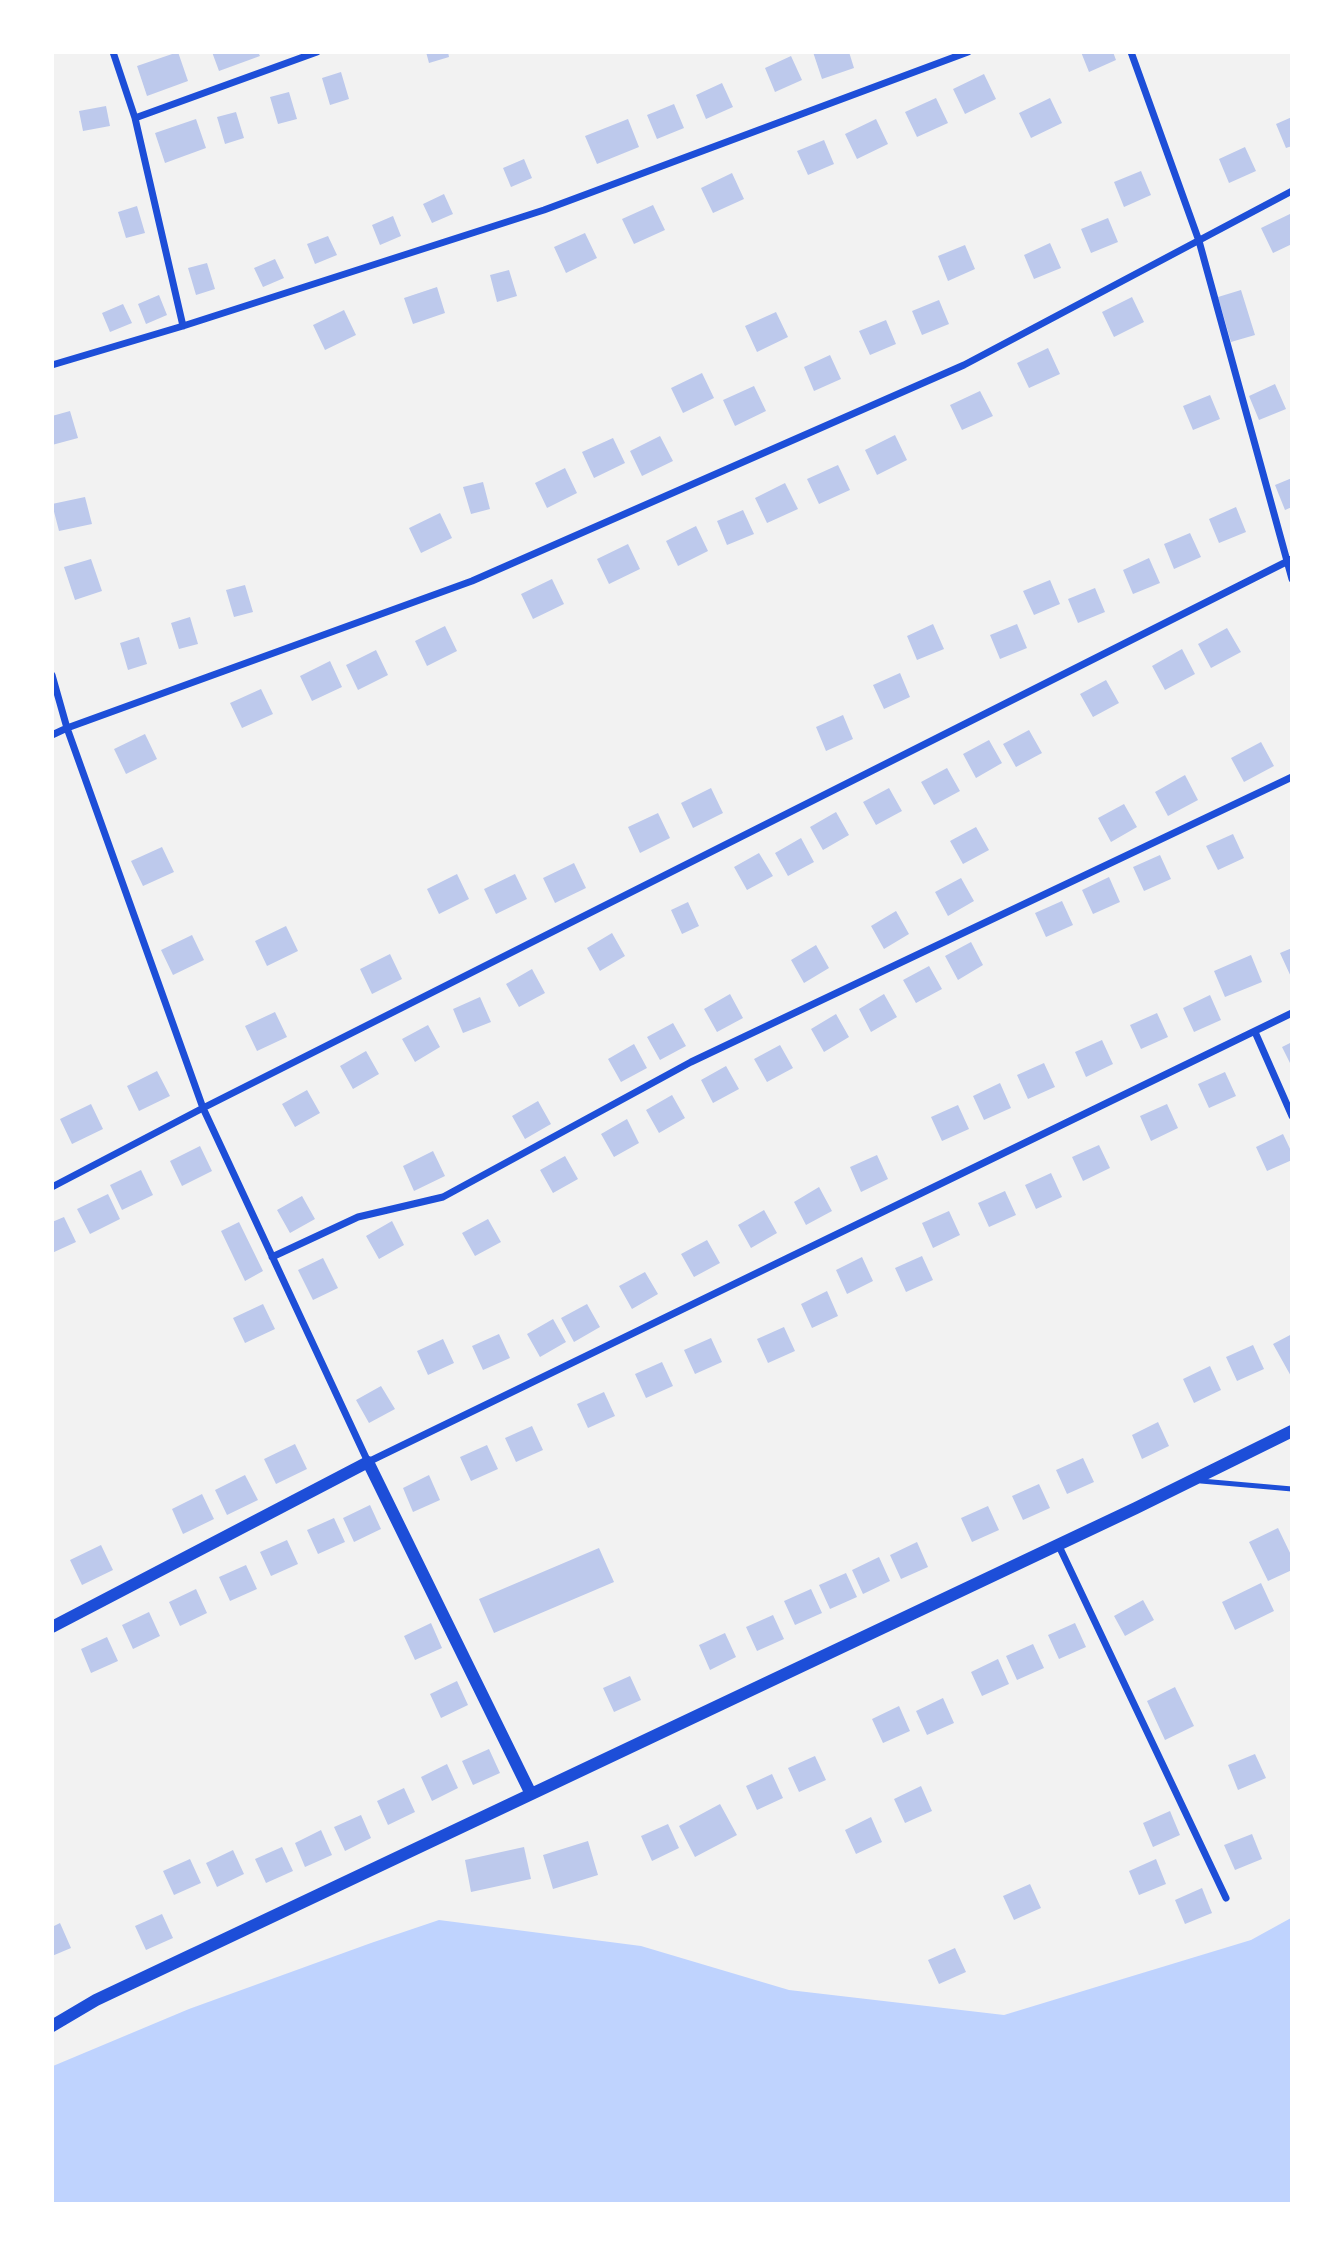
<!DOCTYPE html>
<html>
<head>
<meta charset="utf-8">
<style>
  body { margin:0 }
  #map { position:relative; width:1344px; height:2256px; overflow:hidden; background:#f2f2f2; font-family:Manrope,sans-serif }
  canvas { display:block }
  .frame { position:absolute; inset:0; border:54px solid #fff; pointer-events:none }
</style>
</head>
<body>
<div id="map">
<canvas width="1344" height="2256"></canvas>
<div class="frame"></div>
</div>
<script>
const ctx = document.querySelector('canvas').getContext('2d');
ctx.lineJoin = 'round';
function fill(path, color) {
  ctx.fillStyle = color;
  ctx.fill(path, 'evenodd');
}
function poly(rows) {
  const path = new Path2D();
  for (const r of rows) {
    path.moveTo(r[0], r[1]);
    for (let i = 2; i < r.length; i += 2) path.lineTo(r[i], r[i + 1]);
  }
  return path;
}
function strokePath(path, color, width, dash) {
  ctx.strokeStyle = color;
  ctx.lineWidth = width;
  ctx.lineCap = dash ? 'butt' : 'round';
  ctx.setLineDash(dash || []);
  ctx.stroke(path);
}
fill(poly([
  [1291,1918,1291,2203,53,2203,53,2066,189,2009,371,1943,439,1920,641,1946,789,1990,1004,2015,1251,1940]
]), '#bfd3fe');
fill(poly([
  [178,52,188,81,147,96,137,66],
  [212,52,258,52,260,56,219,71],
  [426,52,448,52,449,57,429,63],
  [813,52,849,52,854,68,822,79],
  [1081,52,1113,52,1116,60,1089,72],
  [791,56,802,80,775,92,765,68],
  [341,72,349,99,330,105,322,78],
  [984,74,996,99,965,114,953,89],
  [722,83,733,107,706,119,696,95],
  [289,92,297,119,278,124,270,97],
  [936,98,948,123,917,137,905,112],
  [1050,98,1062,123,1031,138,1019,113],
  [674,104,684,128,657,139,647,115],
  [106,106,110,126,83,131,79,111],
  [236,112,244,138,225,144,217,117],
  [1292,117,1292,146,1286,148,1276,124],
  [196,119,206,148,165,163,155,133],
  [628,119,639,147,597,164,585,136],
  [876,119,888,144,857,159,845,134],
  [824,140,834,164,808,175,797,151],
  [1245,147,1256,171,1229,183,1219,159],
  [524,159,532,178,511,187,503,168],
  [1141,171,1151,195,1124,207,1114,182],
  [732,173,744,199,713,213,701,188],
  [444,194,453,214,432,223,423,204],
  [653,205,665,230,634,244,622,219],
  [137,206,145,233,126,238,118,212],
  [1292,213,1292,244,1273,253,1261,228],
  [393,216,401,236,380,245,372,225],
  [1108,218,1118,242,1091,253,1081,229],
  [585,233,597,258,566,273,554,247],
  [328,236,337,255,315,264,307,244],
  [1050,243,1061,268,1034,279,1024,255],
  [965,245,975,269,948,281,938,256],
  [275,259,284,278,263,287,254,268],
  [207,263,215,289,196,295,188,268],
  [509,270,517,296,497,302,490,275],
  [437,287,445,313,413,324,404,298],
  [1241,290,1255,335,1231,342,1218,297],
  [159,295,167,315,146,324,138,304],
  [1132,297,1144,322,1114,337,1102,312],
  [939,300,949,324,922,335,912,311],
  [123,304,132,323,110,332,102,313],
  [344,310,356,335,325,350,313,325],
  [776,312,788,337,757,352,745,326],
  [886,320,896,344,870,355,859,331],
  [1048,348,1060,374,1029,388,1017,363],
  [830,355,841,379,814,391,804,367],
  [702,373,714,398,683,413,671,388],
  [1275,384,1286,409,1259,420,1249,396],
  [754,386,766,411,735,426,723,400],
  [980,391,993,416,962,430,950,405],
  [1210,395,1220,419,1193,430,1183,406],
  [70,411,78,438,52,445,52,416],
  [895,435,907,460,877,475,865,450],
  [660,436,673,461,642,476,630,451],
  [613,438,625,463,594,478,582,452],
  [838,465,850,490,819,504,807,479],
  [565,468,577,493,547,508,535,483],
  [1292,478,1292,507,1285,510,1275,485],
  [483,482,490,509,471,514,463,487],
  [785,483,798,509,767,523,755,498],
  [85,497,92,524,59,531,52,504],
  [1236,507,1246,532,1219,543,1209,519],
  [743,510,754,534,727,545,717,521],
  [440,513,452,538,421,553,409,528],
  [696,526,708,551,678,566,666,541],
  [1190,533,1201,557,1174,569,1164,544],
  [628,544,640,569,609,584,597,559],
  [1149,558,1160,583,1133,594,1123,570],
  [91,559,102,591,75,600,64,567],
  [552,579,564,604,533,619,521,594],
  [1050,580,1060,604,1034,615,1023,591],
  [245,585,253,612,234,617,226,590],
  [1095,588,1105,612,1078,623,1068,599],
  [190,617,198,644,179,649,171,623],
  [933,624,944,649,917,660,907,636],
  [1017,624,1027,648,1000,659,990,635],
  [445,626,457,651,427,666,415,641],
  [1227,628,1241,652,1211,668,1198,644],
  [139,637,147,664,128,670,120,643],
  [1182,649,1195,674,1165,690,1152,666],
  [376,650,388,675,358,690,346,665],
  [330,661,342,687,312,701,300,676],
  [900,673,910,697,884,709,873,685],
  [1106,680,1119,703,1093,717,1080,694],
  [261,689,273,714,242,728,230,703],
  [843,715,853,739,826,751,816,727],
  [1029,730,1042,753,1016,767,1003,744],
  [145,734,157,759,126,774,114,749],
  [989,740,1002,763,976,778,963,754],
  [1261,742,1274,766,1244,782,1231,758],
  [947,768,960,791,934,805,921,782],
  [1185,775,1198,800,1168,816,1155,792],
  [711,788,723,813,693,828,681,803],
  [889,788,902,811,876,825,863,802],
  [1124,804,1137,827,1111,842,1098,818],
  [836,812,849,835,823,850,810,827],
  [658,813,670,838,640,853,628,827],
  [976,827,989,850,963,864,950,841],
  [1233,834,1244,858,1218,870,1206,846],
  [801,838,814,862,788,876,775,853],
  [162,847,174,872,143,886,131,861],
  [759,853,773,876,747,890,734,867],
  [1160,855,1171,879,1144,891,1133,867],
  [574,863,586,888,555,903,543,878],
  [457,874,469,899,439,914,427,889],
  [515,874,527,899,496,914,484,889],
  [1109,877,1120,902,1093,914,1082,890],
  [961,878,974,901,948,916,935,892],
  [1062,901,1073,925,1046,937,1035,913],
  [688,902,699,926,682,934,671,910],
  [896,911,909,934,884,949,871,926],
  [286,926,298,951,267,966,255,941],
  [612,933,625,956,600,971,587,948],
  [192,935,204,960,173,975,161,950],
  [971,942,983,965,958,980,945,956],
  [816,945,829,968,804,983,791,960],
  [1292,948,1292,979,1280,953],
  [390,954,402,979,372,994,360,969],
  [1251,955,1262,982,1225,997,1214,971],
  [929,966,942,989,916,1003,903,980],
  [532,969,545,993,519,1007,506,984],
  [730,994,743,1018,717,1032,704,1009],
  [884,994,897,1017,871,1032,859,1009],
  [1210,995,1221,1020,1194,1032,1183,1008],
  [480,997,491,1022,463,1033,453,1009],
  [275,1012,287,1037,257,1051,245,1026],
  [1157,1013,1168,1037,1141,1049,1130,1025],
  [836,1014,849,1037,824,1052,811,1029],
  [673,1023,686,1046,660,1060,647,1037],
  [428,1025,440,1047,415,1062,402,1039],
  [1102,1040,1113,1064,1086,1077,1075,1052],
  [1292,1042,1292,1067,1282,1047],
  [634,1044,647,1068,621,1082,608,1059],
  [780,1045,793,1068,767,1082,754,1059],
  [366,1051,379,1074,353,1089,340,1066],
  [1044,1063,1055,1087,1028,1099,1017,1075],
  [726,1066,739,1089,713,1103,701,1080],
  [157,1071,170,1096,139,1111,127,1086],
  [1225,1072,1236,1096,1209,1108,1198,1084],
  [1000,1083,1011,1108,984,1120,973,1096],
  [307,1090,320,1113,295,1127,282,1104],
  [672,1095,685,1118,659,1133,646,1110],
  [538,1101,551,1124,525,1139,512,1116],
  [91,1104,103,1129,72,1144,60,1119],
  [1167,1104,1178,1128,1151,1141,1140,1116],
  [958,1105,969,1129,942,1141,931,1117],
  [627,1119,639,1143,614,1157,601,1134],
  [1283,1134,1292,1153,1292,1160,1267,1171,1256,1147],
  [1099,1145,1110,1168,1083,1181,1072,1157],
  [200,1146,212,1171,182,1186,170,1161],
  [433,1151,445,1176,414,1191,403,1166],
  [877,1155,888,1179,861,1192,850,1167],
  [565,1156,578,1179,553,1193,540,1170],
  [141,1170,153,1195,122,1210,110,1185],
  [1051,1173,1062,1197,1036,1209,1025,1185],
  [819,1187,832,1211,806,1225,794,1202],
  [1005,1191,1016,1215,989,1227,978,1203],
  [108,1194,120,1219,90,1234,77,1209],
  [302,1196,315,1219,290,1233,277,1210],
  [764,1210,777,1233,751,1248,738,1225],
  [949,1211,960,1235,933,1248,922,1223],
  [64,1217,76,1242,52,1253,52,1222],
  [488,1219,501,1242,475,1256,462,1233],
  [392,1221,404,1245,379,1259,366,1236],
  [239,1222,263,1271,245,1281,221,1231],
  [707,1240,720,1263,694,1277,681,1254],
  [922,1256,933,1280,906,1292,895,1268],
  [862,1257,873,1281,847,1294,836,1270],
  [323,1258,338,1288,313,1300,298,1270],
  [645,1272,658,1294,632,1309,619,1286],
  [827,1291,838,1316,812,1328,801,1304],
  [263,1304,275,1329,245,1343,233,1318],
  [587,1304,600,1327,574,1342,561,1318],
  [553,1319,566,1342,540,1357,527,1334],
  [784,1327,795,1351,768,1363,757,1339],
  [499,1334,510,1358,483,1370,472,1346],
  [1292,1334,1292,1378,1273,1344],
  [711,1338,722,1362,695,1374,684,1350],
  [443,1339,454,1363,428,1375,417,1351],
  [1253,1345,1264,1369,1237,1381,1226,1357],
  [662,1362,673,1386,646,1398,635,1374],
  [1210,1366,1221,1390,1194,1403,1183,1379],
  [381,1386,395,1409,369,1423,356,1400],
  [604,1392,615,1416,588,1428,577,1404],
  [1158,1422,1169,1446,1142,1459,1132,1435],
  [532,1426,543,1450,516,1462,505,1438],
  [295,1444,307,1469,276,1484,264,1459],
  [487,1445,498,1469,471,1481,460,1457],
  [1083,1458,1094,1482,1067,1494,1056,1470],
  [245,1475,258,1500,227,1515,215,1490],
  [429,1475,440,1500,413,1512,403,1488],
  [1039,1484,1050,1508,1023,1520,1012,1496],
  [202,1494,214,1519,183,1534,172,1509],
  [370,1505,381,1529,354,1542,343,1518],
  [988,1506,999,1530,972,1542,961,1518],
  [334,1518,345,1542,318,1554,307,1530],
  [1278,1528,1292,1557,1292,1570,1268,1581,1249,1542],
  [287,1540,298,1564,271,1576,260,1552],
  [917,1542,928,1567,901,1579,890,1555],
  [101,1545,113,1570,82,1585,70,1560],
  [599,1548,614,1582,494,1633,479,1599],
  [879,1557,890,1581,863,1594,852,1570],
  [246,1565,257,1589,230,1601,219,1577],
  [846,1573,857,1597,830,1609,819,1585],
  [1261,1583,1274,1611,1235,1630,1222,1602],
  [196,1589,207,1613,180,1626,169,1602],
  [811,1589,822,1613,795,1625,784,1601],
  [1143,1600,1154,1620,1125,1636,1114,1616],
  [149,1612,160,1636,133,1649,122,1625],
  [773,1615,784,1639,757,1651,746,1627],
  [431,1623,442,1648,415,1660,404,1636],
  [1075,1623,1086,1647,1059,1659,1048,1635],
  [725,1633,736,1657,710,1670,699,1645],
  [107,1637,118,1661,91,1673,81,1649],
  [1033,1644,1044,1668,1017,1680,1006,1656],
  [998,1659,1009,1684,982,1696,971,1672],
  [630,1676,641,1700,614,1712,603,1688],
  [457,1681,468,1705,441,1718,430,1694],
  [1175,1687,1194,1726,1165,1740,1147,1701],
  [943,1698,954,1723,927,1735,916,1711],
  [899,1706,910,1731,883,1743,872,1719],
  [489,1749,500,1773,473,1785,462,1761],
  [1255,1754,1266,1778,1238,1790,1228,1765],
  [815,1756,826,1780,799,1792,788,1768],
  [447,1764,458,1788,432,1801,421,1777],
  [772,1774,783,1798,757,1810,746,1786],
  [921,1786,932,1811,905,1823,894,1799],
  [404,1788,415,1812,388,1825,377,1801],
  [720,1804,737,1835,695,1857,679,1826],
  [1170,1811,1180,1835,1153,1847,1143,1823],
  [361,1815,371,1838,345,1851,334,1827],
  [871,1817,882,1842,856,1854,845,1830],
  [668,1824,679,1848,652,1861,641,1836],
  [321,1830,332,1855,305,1867,295,1843],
  [1252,1834,1262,1859,1235,1870,1224,1845],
  [588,1841,598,1875,553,1889,543,1855],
  [282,1847,293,1871,266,1883,255,1859],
  [524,1847,531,1879,471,1892,465,1860],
  [233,1850,244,1874,217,1887,206,1863],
  [190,1859,201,1883,174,1895,163,1871],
  [1156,1859,1166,1884,1139,1895,1129,1871],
  [1030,1884,1041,1908,1014,1920,1003,1896],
  [1202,1888,1212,1913,1185,1924,1175,1900],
  [162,1914,173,1938,146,1950,135,1926],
  [60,1923,71,1948,52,1956,52,1927],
  [955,1948,966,1972,939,1984,928,1960]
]), '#bdc9ec');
strokePath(poly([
  [1201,1481,1292,1489]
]), '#1d4ed8', 5);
strokePath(poly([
  [113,52,135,118,183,326],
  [1131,52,1199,241,1292,579],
  [135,118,317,52],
  [52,365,183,326,544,210,968,52],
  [52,675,67,728,203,1108,368,1462,1292,1013],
  [52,735,67,728,472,581,964,365,1292,191],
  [1255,1032,1292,1116],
  [52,1187,203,1108,1292,559],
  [272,1257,358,1217,443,1197,691,1062,1292,777],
  [1058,1544,1226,1898]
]), '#1d4ed8', 7);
strokePath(poly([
  [52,1627,368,1462,531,1794],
  [52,2026,96,2000,1136,1508,1292,1431]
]), '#1d4ed8', 12);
</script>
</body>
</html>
